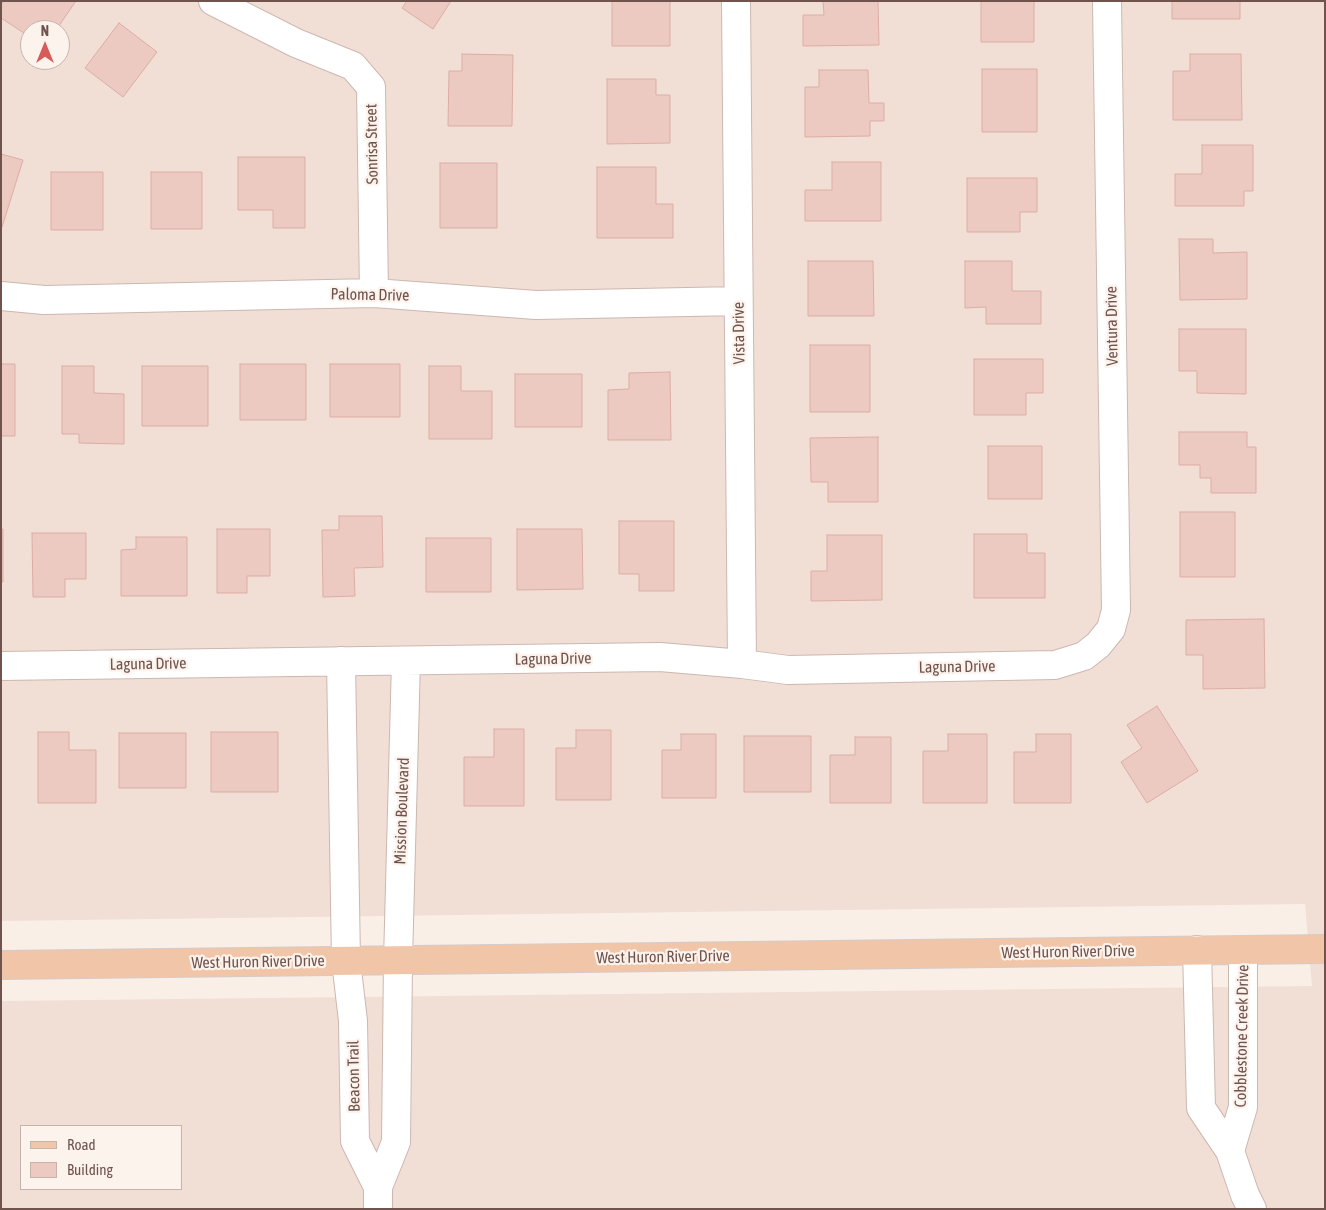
<!DOCTYPE html>
<html>
<head>
<meta charset="utf-8">
<style>
  body { margin:0 }
  #map { position:relative; width:1326px; height:1210px; overflow:hidden; background:#faefe7; font-family:"Asap Condensed",sans-serif }
  canvas { display:block }
  .frame { position:absolute; inset:0; border:2px solid #71534e; pointer-events:none }
  .legend { position:absolute; left:20px; top:1125px; width:162px; height:65px; box-sizing:border-box; background:#fdf3ed; border:1px solid #c5b3ad; margin:0; padding:6px 9px; list-style:none; font-size:15px; color:#71534e }
  .legend li { display:flex; align-items:center; gap:10px; height:25px }
  .legend b { width:25px; border:1px solid #c5b3ad }
  .north { position:absolute; left:20px; top:20px; width:50px; height:50px; box-sizing:border-box; background:#fdf3ed; border:1px solid #c5b3ad; border-radius:50%; rotate:0deg; font-size:14px; font-weight:700; line-height:20px; text-align:center; color:#71534e }
  .north::after { content:''; display:block; margin:auto; width:18px; height:22px; background:#d65b5a; clip-path:polygon(50% 0,100% 100%,50% 72%,0 100%) }
</style>
</head>
<body>
<div id="map">
<canvas width="1326" height="1210"></canvas>
<div class="frame"></div>
<ul class="legend">
<li><b style="height:6px;background:#f1c5a7"></b>Road</li>
<li><b style="height:14px;background:#eccac2"></b>Building</li>
</ul>
<div class="north">N</div>
</div>
<script>
const ctx = document.querySelector('canvas').getContext('2d');
ctx.lineJoin = 'round';
function fill(path, color) {
  ctx.fillStyle = color;
  ctx.fill(path, 'evenodd');
}
function poly(rows) {
  const path = new Path2D();
  for (const r of rows) {
    path.moveTo(r[0], r[1]);
    for (let i = 2; i < r.length; i += 2) path.lineTo(r[i], r[i + 1]);
  }
  return path;
}
function strokePath(path, color, width, dash) {
  ctx.strokeStyle = color;
  ctx.lineWidth = width;
  ctx.lineCap = dash ? 'butt' : 'round';
  ctx.setLineDash(dash || []);
  ctx.stroke(path);
}
function drawText(font, color, halo, rows, align = 'center') {
  ctx.font = font + ' "Asap Condensed",sans-serif';
  ctx.lineWidth = 4.5;
  ctx.setLineDash([]);
  ctx.textBaseline = 'middle';
  ctx.strokeStyle = halo;
  ctx.fillStyle = color;
  for (const [text, x, y, turn = 0] of rows) {
    ctx.save();
    ctx.translate(x, y);
    ctx.rotate((+turn || 0) * Math.PI / 180);
    ctx.textAlign = isNaN(turn) ? turn : align;
    if (halo) ctx.strokeText(text, 0, 0);
    ctx.fillText(text, 0, 0);
    ctx.restore();
  }
}
fill(poly([
  [1,1,1325,1,1325,1209,1,1209,1,1001,1312,986,1305,904,1,921],
  [30,30,60,30,60,60,30,60],
  [21,1126,181,1126,181,1189,21,1189]
]), '#f1dfd6');
const building = poly([
  [4,1,76,1,56,30,30,30,30,37,1,18,1,5,4,1],
  [407,1,451,1,433,29,402,8,407,1],
  [612,1,670,1,670,46,612,46,612,1],
  [823,1,878,1,879,45,803,46,803,15,824,15,823,1],
  [981,1,1034,1,1034,42,981,42,981,1],
  [1172,1,1240,1,1240,19,1172,19,1172,1],
  [119,23,157,52,123,97,85,68,119,23],
  [462,54,513,55,512,126,448,126,449,71,462,71,462,54],
  [1190,54,1241,54,1242,120,1173,120,1173,71,1190,71,1190,54],
  [982,69,1037,69,1037,132,982,132,982,69],
  [819,70,868,70,869,103,884,103,884,121,870,121,870,136,805,137,805,87,819,87,819,70],
  [607,79,656,79,656,95,670,95,670,143,607,144,607,79],
  [1202,145,1253,145,1253,191,1244,191,1244,206,1175,206,1175,174,1202,174,1202,145],
  [1,154,23,160,2,227,1,227,1,154],
  [238,157,305,157,305,228,273,228,273,210,238,210,238,157],
  [832,162,881,162,881,221,805,221,805,190,832,190,832,162],
  [440,163,497,163,497,228,440,228,440,163],
  [597,167,656,167,656,204,673,204,673,238,597,238,597,167],
  [51,172,103,172,103,230,51,230,51,172],
  [151,172,202,172,202,229,151,229,151,172],
  [967,178,1037,178,1037,212,1020,212,1020,232,967,232,967,178],
  [1179,239,1213,239,1213,253,1247,252,1247,299,1180,300,1179,239],
  [808,261,873,261,874,316,808,316,808,261],
  [965,261,1012,261,1012,291,1041,291,1041,324,986,324,986,307,965,308,965,261],
  [1179,329,1246,329,1246,394,1197,393,1197,371,1179,371,1179,329],
  [810,345,870,345,870,412,810,412,810,345],
  [974,359,1043,359,1043,393,1026,393,1026,415,974,415,974,359],
  [1,364,15,364,15,436,1,436,1,364],
  [240,364,306,364,306,420,240,420,240,364],
  [330,364,400,364,400,417,330,417,330,364],
  [62,366,94,366,94,393,124,394,124,444,79,443,79,434,62,434,62,366],
  [142,366,208,366,208,426,142,426,142,366],
  [429,366,461,366,461,391,492,391,492,439,429,439,429,366],
  [670,372,671,440,608,440,608,390,629,389,629,373,670,372],
  [515,374,582,374,582,427,515,427,515,374],
  [1179,432,1247,432,1247,447,1256,447,1256,493,1211,493,1211,478,1200,478,1200,465,1179,465,1179,432],
  [878,437,878,502,828,502,828,482,811,482,810,438,878,437],
  [988,446,1042,446,1042,499,988,499,988,446],
  [1180,512,1235,512,1235,577,1180,577,1180,512],
  [339,516,382,516,383,567,354,568,355,596,323,597,322,530,339,530,339,516],
  [619,521,674,521,674,591,639,591,639,574,619,574,619,521],
  [1,529,3,529,3,582,1,582,1,529],
  [217,529,270,529,270,576,247,576,247,593,217,593,217,529],
  [517,529,582,529,583,589,517,590,517,529],
  [32,533,86,533,86,579,65,579,65,597,33,597,32,533],
  [974,534,1027,534,1027,553,1045,553,1045,598,974,598,974,534],
  [827,535,882,535,882,600,811,601,811,571,827,571,827,535],
  [136,537,187,537,187,596,121,596,121,550,136,549,136,537],
  [426,538,491,538,491,592,426,592,426,538],
  [1264,619,1265,688,1203,689,1203,655,1186,655,1186,620,1264,619],
  [1157,706,1198,771,1147,803,1121,762,1142,748,1127,725,1157,706],
  [494,729,524,729,524,806,464,806,464,757,494,757,494,729],
  [576,730,611,730,611,800,556,800,556,748,576,748,576,730],
  [38,732,69,732,69,750,96,750,96,803,38,803,38,732],
  [211,732,278,732,278,792,211,792,211,732],
  [119,733,186,733,186,788,119,788,119,733],
  [681,734,716,734,716,798,662,798,662,750,681,750,681,734],
  [948,734,987,734,987,803,923,803,923,751,948,751,948,734],
  [1036,734,1071,734,1071,803,1014,803,1014,752,1036,752,1036,734],
  [744,736,811,736,811,792,744,792,744,736],
  [855,737,891,737,891,803,830,803,830,755,855,755,855,737]
]);
fill(building, '#eccac2');
strokePath(building, '#ddada4', 1);
const minor = poly([
  [213,1,296,43,353,66,371,87,374,293],
  [736,1,742,664],
  [1,296,44,300,374,293,536,305,738,301],
  [341,661,346,961,353,1021,355,1141,378,1187],
  [1,666,660,657,742,664,788,670,1055,665,1084,656,1098,645,1111,629,1116,610,1107,1],
  [1197,950,1201,1108,1230,1151,1245,1195,1252,1209],
  [1230,1151,1243,1107,1243,950],
  [378,1209,378,1187,396,1142,398,961,406,661]
]);
const major = poly([
  [1,965,1325,949]
]);
strokePath(minor, '#cdb7b1', 30);
strokePath(major, '#d4cbca', 30);
strokePath(minor, '#fff', 28);
strokePath(major, '#f1c5a7', 28);
drawText('16px', '#71534e', '#fdf3ed', [
  ["Sonrisa Street",372,144,-91],
  ["Paloma Drive",370,295,1],
  ["Ventura Drive",1112,326,-91],
  ["Vista Drive",739,333,-91],
  ["Laguna Drive",553,659,-1],
  ["Laguna Drive",148,664,-1],
  ["Laguna Drive",957,667,-1],
  ["Mission Boulevard",402,811,-88],
  ["West Huron River Drive",1068,952,-1],
  ["West Huron River Drive",663,957,-1],
  ["West Huron River Drive",258,962,-1],
  ["Cobblestone Creek Drive",1242,1036,-89],
  ["Beacon Trail",354,1076,-91]
]);
</script>
</body>
</html>
